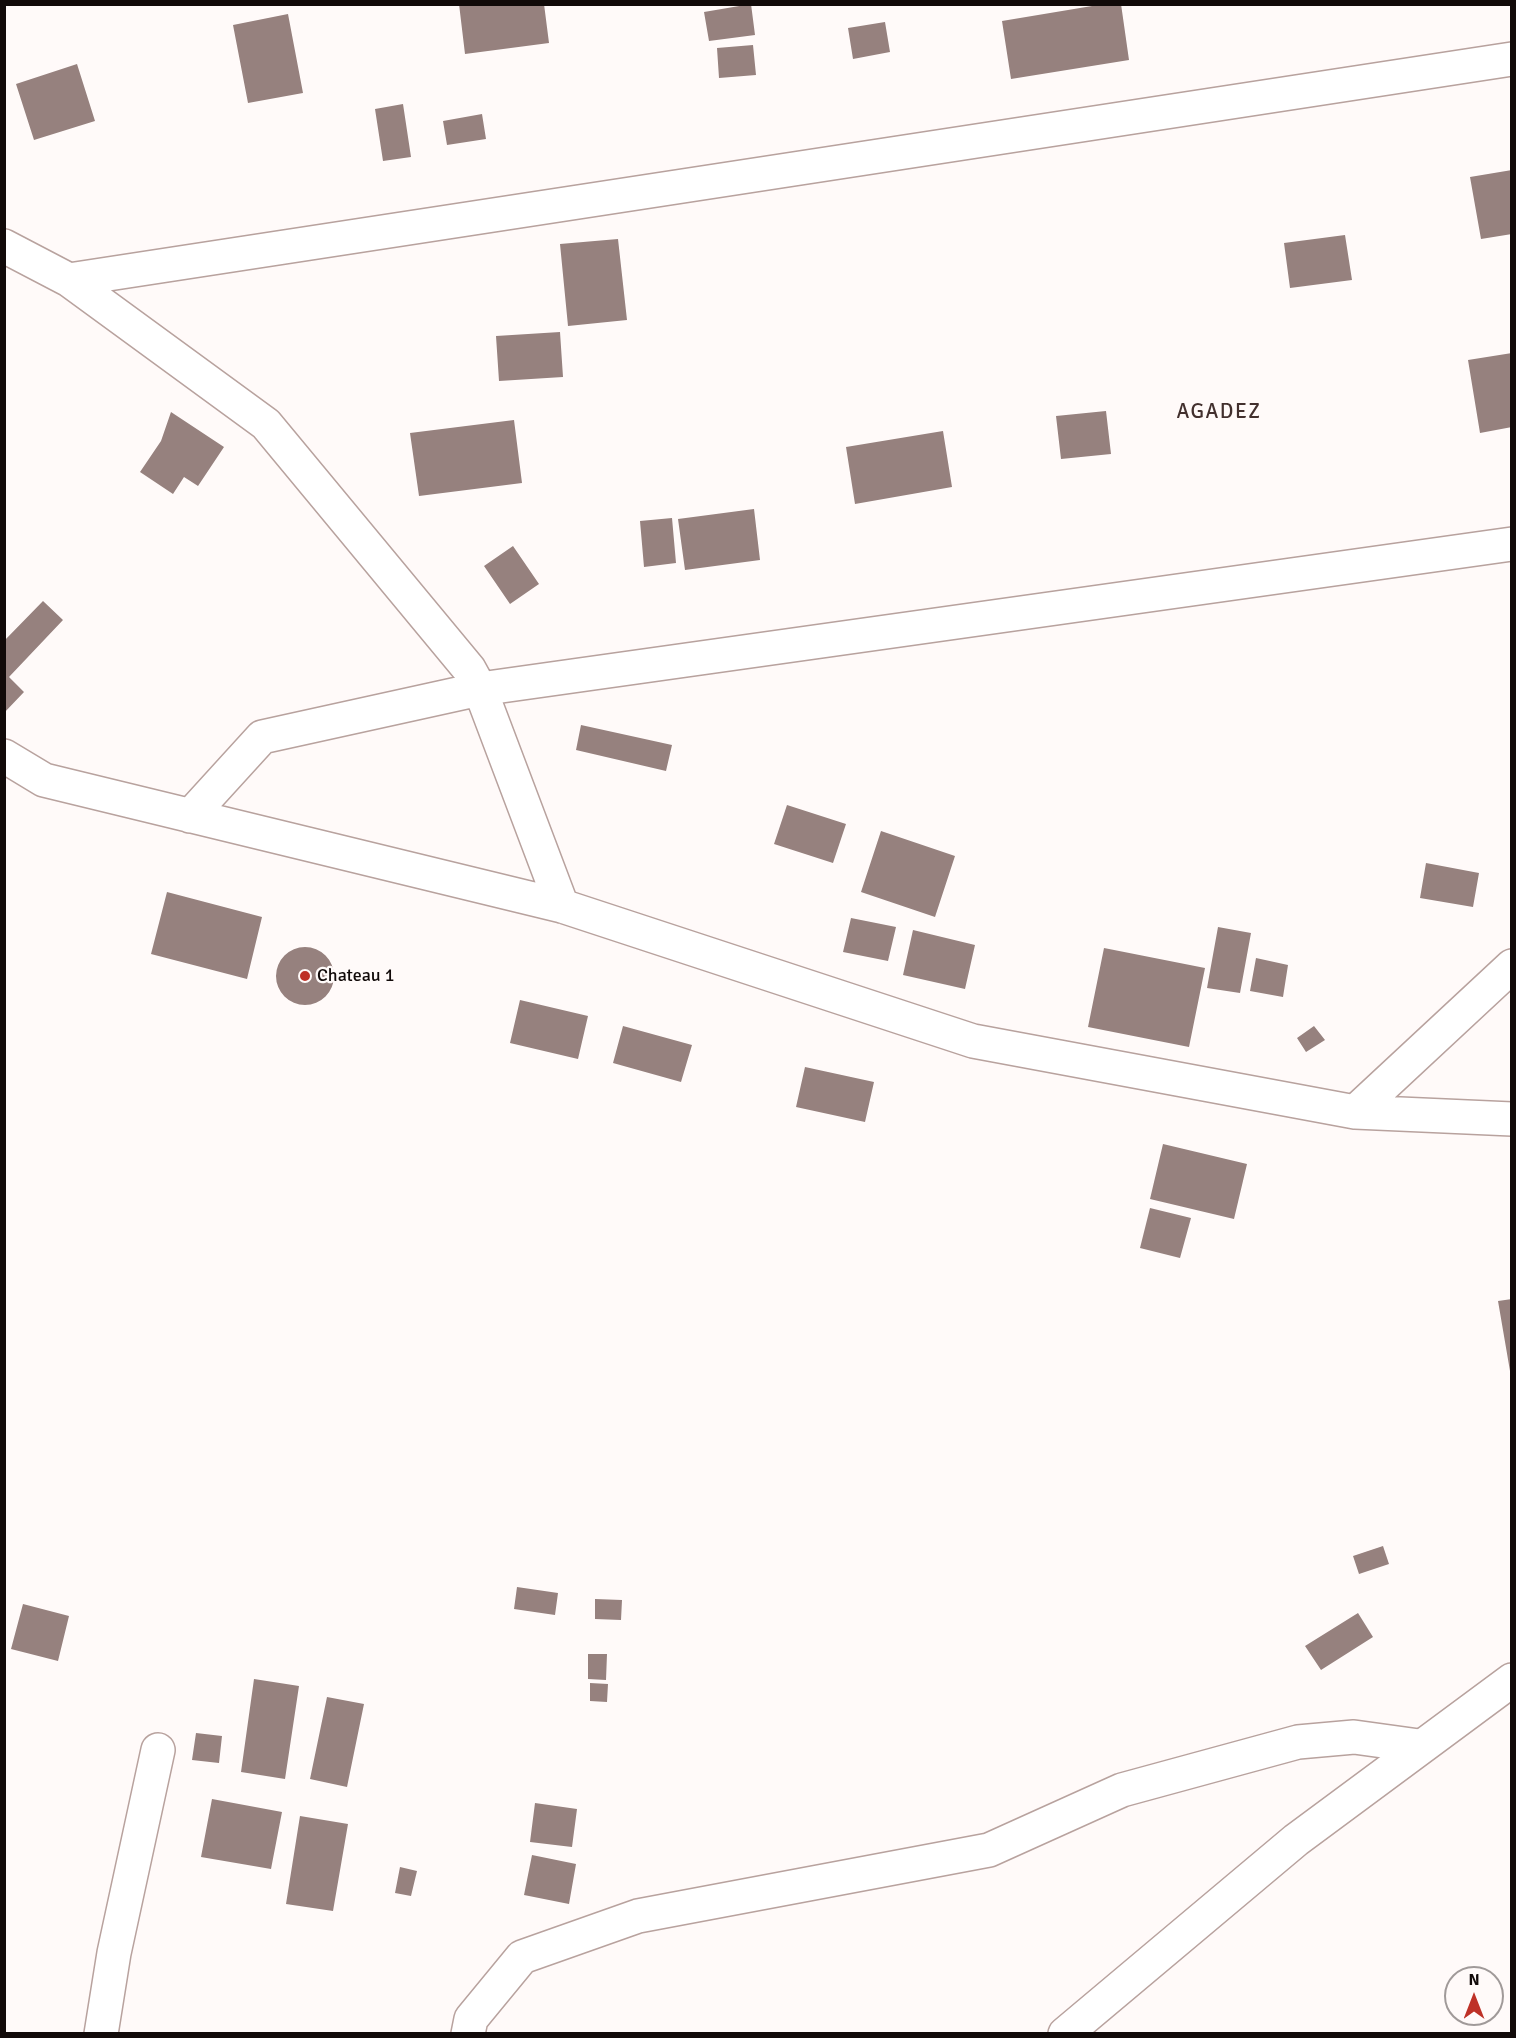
<!DOCTYPE html>
<html>
<head>
<meta charset="utf-8">
<style>
  body { margin:0 }
  #map { position:relative; width:1516px; height:2038px; overflow:hidden; background:#fffaf9; font-family:Signika,sans-serif }
  canvas { display:block }
  .frame { position:absolute; inset:0; border:6px solid #110a09; pointer-events:none }
  .north { position:absolute; left:1444px; top:1966px; width:60px; height:60px; box-sizing:border-box; background:#fffaf9; border:2px solid #a09a99; border-radius:50%; rotate:0deg; font-size:16px; font-weight:700; line-height:24px; text-align:center; color:#110a09 }
  .north::after { content:''; display:block; margin:auto; width:21px; height:27px; background:#be3127; clip-path:polygon(50% 0,100% 100%,50% 72%,0 100%) }
</style>
</head>
<body>
<div id="map">
<canvas width="1516" height="2038"></canvas>
<div class="frame"></div>
<div class="north">N</div>
</div>
<script>
const ctx = document.querySelector('canvas').getContext('2d');
ctx.lineJoin = 'round';
function fill(path, color) {
  ctx.fillStyle = color;
  ctx.fill(path, 'evenodd');
}
function poly(rows) {
  const path = new Path2D();
  for (const r of rows) {
    if (r.length === 3) {
      path.moveTo(r[0] + r[2], r[1]);
      path.arc(r[0], r[1], r[2], 0, 2 * Math.PI);
      continue;
    }
    path.moveTo(r[0], r[1]);
    for (let i = 2; i < r.length; i += 2) path.lineTo(r[i], r[i + 1]);
  }
  return path;
}
function strokePath(path, color, width, dash) {
  ctx.strokeStyle = color;
  ctx.lineWidth = width;
  ctx.lineCap = dash ? 'butt' : 'round';
  ctx.setLineDash(dash || []);
  ctx.stroke(path);
}
function drawText(font, color, halo, rows, align = 'center') {
  ctx.font = font + ' Signika,sans-serif';
  ctx.lineWidth = 4.5;
  ctx.setLineDash([]);
  ctx.textBaseline = 'middle';
  ctx.strokeStyle = halo;
  ctx.fillStyle = color;
  for (const [text, x, y, turn = 0] of rows) {
    ctx.save();
    ctx.translate(x, y);
    ctx.rotate((+turn || 0) * Math.PI / 180);
    ctx.textAlign = isNaN(turn) ? turn : align;
    if (halo) ctx.strokeText(text, 0, 0);
    ctx.fillText(text, 0, 0);
    ctx.restore();
  }
}
fill(poly([
  [459,4,544,4,549,43,465,54],
  [751,4,755,35,709,41,704,12],
  [1104,4,1121,4,1129,60,1011,79,1002,21],
  [288,14,303,93,248,103,233,25],
  [885,22,890,52,853,59,848,28],
  [753,45,756,75,719,78,717,48],
  [77,64,95,121,34,140,16,84],
  [403,104,411,157,383,161,375,109],
  [482,114,486,139,447,145,443,121],
  [1512,170,1512,234,1481,239,1470,177],
  [1345,235,1352,280,1290,288,1284,243],
  [618,239,627,320,568,326,560,244],
  [560,332,563,377,499,381,496,336],
  [1512,353,1512,427,1480,433,1468,360],
  [1106,411,1111,454,1061,459,1056,416],
  [171,412,224,447,198,486,184,477,173,494,140,472,161,441],
  [514,420,522,483,419,496,410,433],
  [943,431,952,487,855,504,846,447],
  [754,509,760,560,685,570,678,519],
  [672,518,676,563,644,567,640,521],
  [513,546,539,584,510,604,484,566],
  [43,601,63,620,9,677,24,692,4,713,4,641],
  [581,725,672,745,666,771,576,750],
  [787,805,846,824,833,863,774,844],
  [881,831,955,856,935,917,861,892],
  [1426,863,1479,873,1473,907,1420,898],
  [167,892,262,917,247,979,151,954],
  [851,918,896,927,888,961,843,952],
  [1218,927,1251,933,1240,993,1207,988],
  [913,930,975,945,965,989,903,975],
  [305,976,29],
  [1104,948,1205,968,1189,1047,1088,1027],
  [1256,958,1288,965,1283,997,1250,991],
  [520,1000,588,1016,578,1059,510,1043],
  [623,1026,692,1045,681,1082,613,1063],
  [1314,1026,1325,1040,1306,1052,1297,1038],
  [805,1067,874,1082,865,1122,796,1107],
  [1163,1144,1247,1164,1234,1219,1150,1199],
  [1150,1208,1191,1218,1180,1258,1140,1248],
  [1512,1299,1512,1371,1510,1371,1498,1301],
  [1383,1546,1389,1564,1359,1574,1353,1556],
  [517,1587,558,1593,555,1615,514,1609],
  [595,1599,622,1600,621,1620,595,1619],
  [23,1604,69,1616,58,1661,11,1649],
  [1358,1613,1373,1637,1321,1670,1305,1646],
  [588,1654,607,1654,606,1680,588,1679],
  [254,1679,299,1686,285,1779,241,1772],
  [590,1683,608,1684,607,1702,590,1701],
  [327,1697,364,1704,347,1787,310,1779],
  [196,1733,222,1736,219,1763,192,1760],
  [212,1799,282,1812,271,1869,201,1857],
  [535,1803,577,1809,572,1847,530,1842],
  [300,1816,348,1824,333,1911,286,1904],
  [532,1855,576,1864,569,1904,524,1895],
  [400,1867,417,1871,411,1896,395,1893]
]), '#96817e');
const minor = poly([
  [4,246,69,280,266,424,469,669,480,689,562,906],
  [69,280,1512,59],
  [4,756,44,780,562,906,973,1041,1355,1112,1512,1119],
  [190,816,262,737,480,689,1512,544],
  [1355,1112,1512,966],
  [101,2034,114,1953,158,1750],
  [468,2034,471,2019,522,1957,638,1916,989,1850,1122,1790,1298,1742,1354,1737,1419,1746]
]);
const trunk = poly([
  [1065,2034,1296,1840,1512,1680]
]);
strokePath(minor, '#b8a29e', 36);
strokePath(trunk, '#b8a29e', 36);
strokePath(minor, '#fff', 33);
strokePath(trunk, '#fff', 33);
for (const [x, y, r, color] of [
  [305,976,6,"#be3127"]
]) {
  const dot = new Path2D();
  dot.arc(x, y, r, 0, 2 * Math.PI);
  ctx.fillStyle = color;
  ctx.fill(dot);
  strokePath(dot, '#fffaf9', 2);
}
drawText('18px', '#110a09', '#fffaf9', [
  ["Chateau 1",317,976]
], 'left');
ctx.letterSpacing = '1.5px';
drawText('21px', '#42302e', '#fffaf9', [
  ["AGADEZ",1219,412]
]);
ctx.letterSpacing = '0px';
</script>
</body>
</html>
